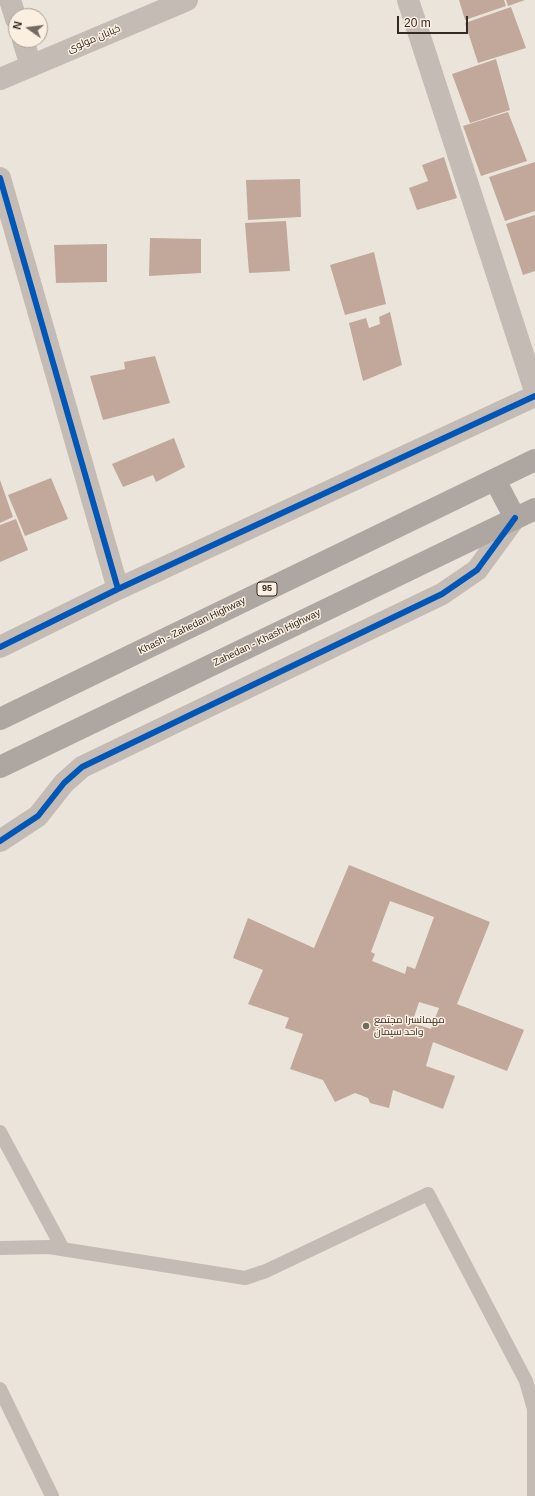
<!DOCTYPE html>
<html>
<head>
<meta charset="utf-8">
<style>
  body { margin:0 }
  #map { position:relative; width:535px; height:1496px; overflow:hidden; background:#ebe4db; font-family:Arial,sans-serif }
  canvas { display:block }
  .north { position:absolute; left:8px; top:8px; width:40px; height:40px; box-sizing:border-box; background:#faefe0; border:1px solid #aba095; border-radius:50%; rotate:284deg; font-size:11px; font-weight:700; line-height:16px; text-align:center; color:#342924 }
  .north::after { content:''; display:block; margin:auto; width:14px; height:18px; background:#746a64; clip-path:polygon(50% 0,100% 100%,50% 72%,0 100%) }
  .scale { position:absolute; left:397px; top:16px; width:71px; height:18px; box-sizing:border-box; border:2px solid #342924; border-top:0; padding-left:5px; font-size:12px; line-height:14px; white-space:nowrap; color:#342924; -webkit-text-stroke:3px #faefe0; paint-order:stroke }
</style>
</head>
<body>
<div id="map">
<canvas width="535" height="1496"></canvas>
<div class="north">N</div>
<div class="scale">20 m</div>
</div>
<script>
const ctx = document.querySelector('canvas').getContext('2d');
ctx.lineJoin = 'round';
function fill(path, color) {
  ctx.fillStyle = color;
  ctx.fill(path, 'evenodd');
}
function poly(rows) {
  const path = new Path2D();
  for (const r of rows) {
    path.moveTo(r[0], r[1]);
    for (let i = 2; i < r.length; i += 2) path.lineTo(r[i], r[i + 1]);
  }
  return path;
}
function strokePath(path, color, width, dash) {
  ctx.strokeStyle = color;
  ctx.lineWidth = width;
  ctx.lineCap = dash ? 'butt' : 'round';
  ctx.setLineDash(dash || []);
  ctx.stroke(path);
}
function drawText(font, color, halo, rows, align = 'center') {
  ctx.font = font + ' Arial,Cairo,sans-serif';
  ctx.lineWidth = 3;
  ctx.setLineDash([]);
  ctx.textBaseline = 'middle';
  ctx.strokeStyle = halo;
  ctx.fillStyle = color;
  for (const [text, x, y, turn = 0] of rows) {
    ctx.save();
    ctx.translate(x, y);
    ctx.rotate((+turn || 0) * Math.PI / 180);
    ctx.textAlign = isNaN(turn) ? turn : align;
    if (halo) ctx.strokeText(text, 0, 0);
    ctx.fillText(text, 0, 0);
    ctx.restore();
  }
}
fill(poly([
  [459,0,504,0,506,6,465,20],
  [506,0,525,0,508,6],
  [511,7,526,48,478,63,465,23],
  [496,59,510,110,470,123,452,74],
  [508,112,527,161,481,176,463,126],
  [444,157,457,198,417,210,409,188,428,181,422,165],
  [535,162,535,211,505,221,489,177],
  [300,179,301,217,248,220,246,180],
  [535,215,535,271,523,275,506,224],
  [286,221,290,271,249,273,245,223],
  [150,238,201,239,201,273,149,276],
  [107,244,107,282,56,283,54,245],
  [374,252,386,304,345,315,330,265],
  [390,312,402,365,363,381,349,323,366,318,369,328,380,324,379,317],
  [155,356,170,403,103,420,90,376,125,369,124,362],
  [174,438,185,467,156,482,153,475,123,487,112,464],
  [51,478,68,519,25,536,8,495],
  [0,480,13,517,0,523],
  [16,519,28,550,0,562,0,525],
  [349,865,490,922,457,1004,524,1030,507,1071,433,1042,426,1066,455,1076,443,1109,393,1090,389,1108,370,1103,368,1098,355,1093,335,1102,323,1080,290,1069,303,1034,285,1028,289,1018,248,1004,263,970,233,958,248,918,314,948],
  [390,901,434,917,415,969,407,966,405,974,372,961,375,954,371,952],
  [419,1002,439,1008,431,1029,412,1023]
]), '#c1a89b');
strokePath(poly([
  [0,1132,63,1249],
  [0,1248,49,1247,245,1278,266,1271,428,1194,526,1381,534,1409,534,1496],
  [0,1389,52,1496]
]), '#c4bcb4', 14);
strokePath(poly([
  [10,0,16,19],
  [408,0,535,391],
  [23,40,31,66],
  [0,178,118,589],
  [0,647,118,589,535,396],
  [0,841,38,816,64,783,82,767,442,594,477,570,515,518]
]), '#c4bcb4', 22);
strokePath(poly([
  [0,79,187,0]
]), '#c4bcb4', 22);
strokePath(poly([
  [495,480,515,518],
  [0,719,535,460],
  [0,767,535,509]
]), '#aea6a0', 22);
strokePath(poly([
  [0,178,118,589],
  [0,647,118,589,535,396],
  [0,841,38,816,64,783,82,767,442,594,477,570,515,518]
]), '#0057b8', 6);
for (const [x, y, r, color] of [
  [366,1026,4,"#746a64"]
]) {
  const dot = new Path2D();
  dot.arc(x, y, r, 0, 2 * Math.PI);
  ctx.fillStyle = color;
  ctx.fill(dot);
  strokePath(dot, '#faefe0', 1.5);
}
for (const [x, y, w] of [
  [267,589,20]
]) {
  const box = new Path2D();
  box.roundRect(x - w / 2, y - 7, w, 14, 3);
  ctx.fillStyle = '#faefe0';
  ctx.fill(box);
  strokePath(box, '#342924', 1);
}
drawText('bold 9px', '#342924', null, [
  ["95",267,589]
]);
drawText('10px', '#342924', '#faefe0', [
  ["خیابان مولوی",94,39,-23],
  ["Khash - Zahedan Highway",192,626,-26],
  ["Zahedan - Khash Highway",267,638,-26]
]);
drawText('10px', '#342924', '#faefe0', [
  ["مهمانسرا مجتمع",374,1020],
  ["واحد سیمان",374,1032]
], 'left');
</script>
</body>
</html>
